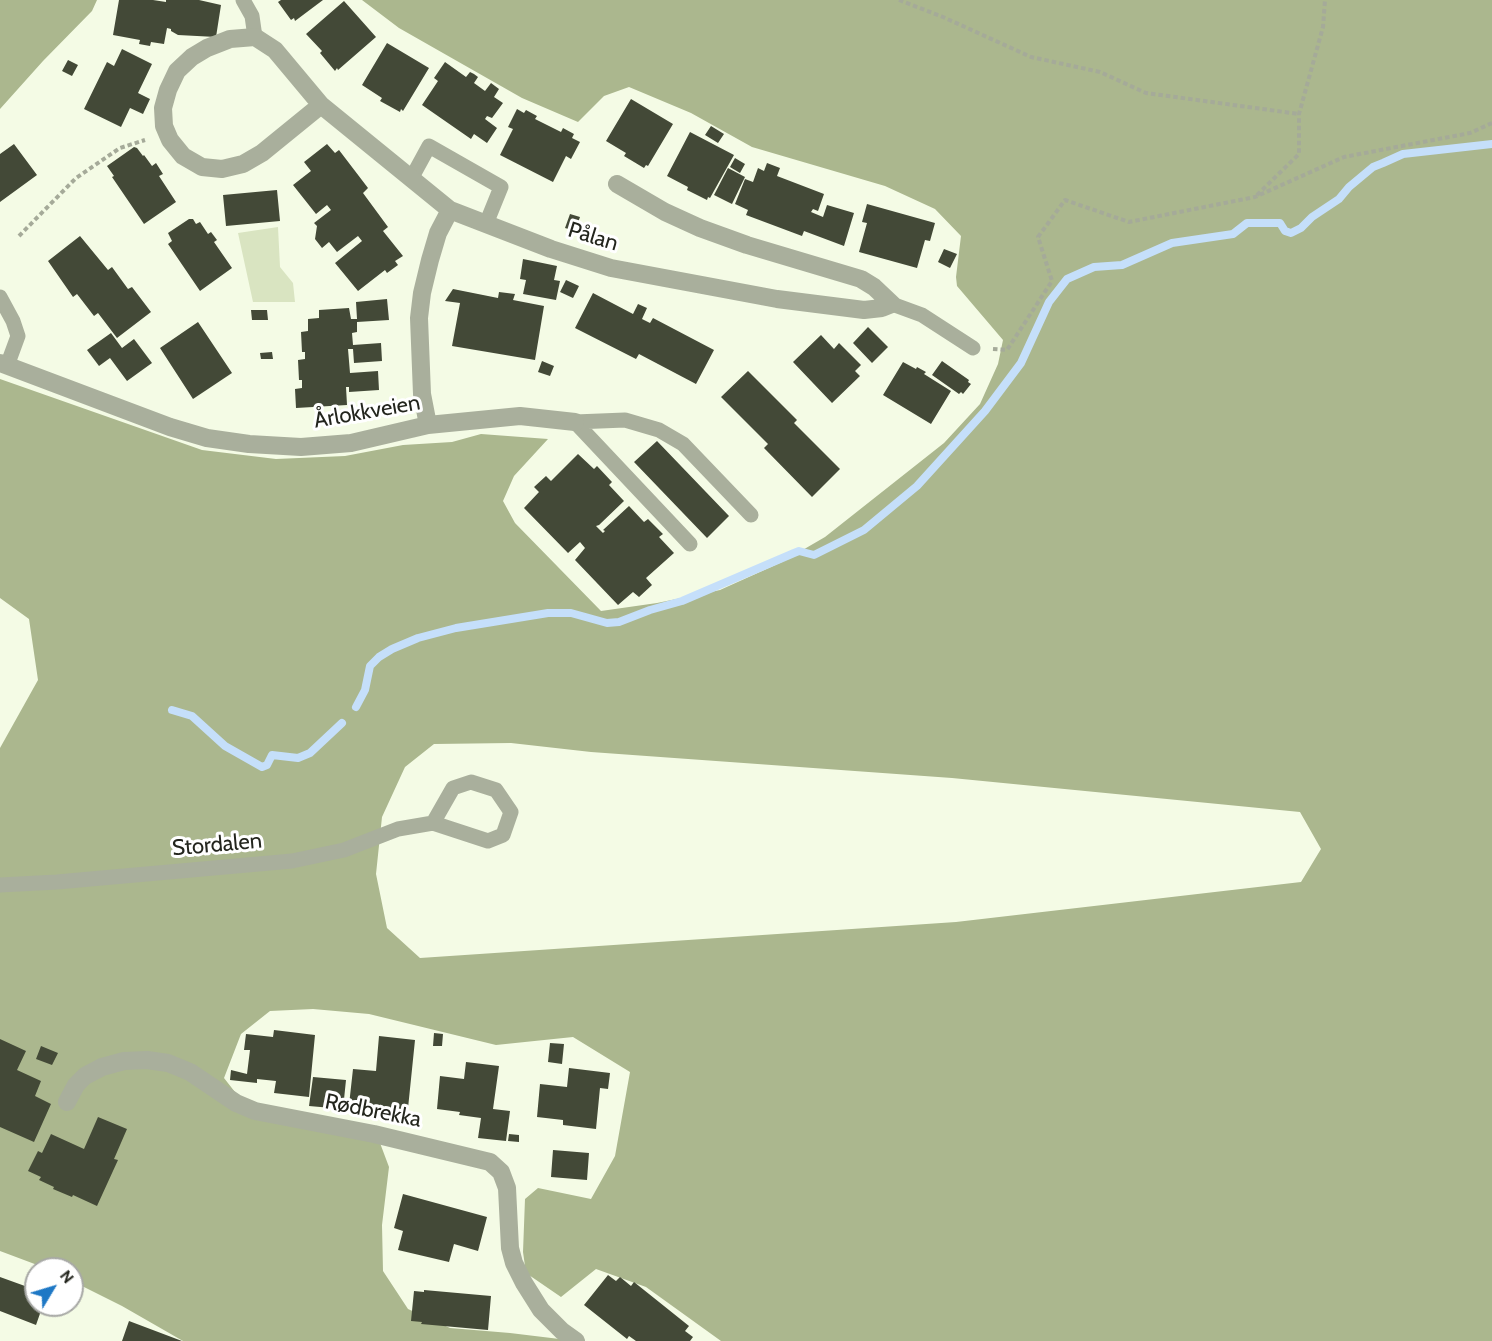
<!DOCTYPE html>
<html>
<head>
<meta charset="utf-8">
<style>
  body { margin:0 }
  #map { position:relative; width:1492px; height:1341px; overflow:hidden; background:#f4fbe5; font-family:Cabin,sans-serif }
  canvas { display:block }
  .north { position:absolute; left:24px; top:1257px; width:60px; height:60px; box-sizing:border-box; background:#fff; border:2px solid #a7a8a5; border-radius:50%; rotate:52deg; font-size:16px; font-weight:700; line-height:24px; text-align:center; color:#23251d }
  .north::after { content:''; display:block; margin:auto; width:21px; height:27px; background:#1e78c5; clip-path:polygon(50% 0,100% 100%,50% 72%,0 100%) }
</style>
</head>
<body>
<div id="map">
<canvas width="1492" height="1341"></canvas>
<div class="north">N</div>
</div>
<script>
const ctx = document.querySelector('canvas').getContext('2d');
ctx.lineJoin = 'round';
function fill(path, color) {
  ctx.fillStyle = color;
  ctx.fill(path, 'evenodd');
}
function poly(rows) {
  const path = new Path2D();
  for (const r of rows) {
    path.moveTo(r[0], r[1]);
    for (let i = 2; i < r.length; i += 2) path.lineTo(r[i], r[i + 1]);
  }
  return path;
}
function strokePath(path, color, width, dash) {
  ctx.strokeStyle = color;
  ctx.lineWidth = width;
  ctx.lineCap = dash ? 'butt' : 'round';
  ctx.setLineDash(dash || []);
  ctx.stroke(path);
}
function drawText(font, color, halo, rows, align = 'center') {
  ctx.font = font + ' Cabin,sans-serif';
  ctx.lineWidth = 6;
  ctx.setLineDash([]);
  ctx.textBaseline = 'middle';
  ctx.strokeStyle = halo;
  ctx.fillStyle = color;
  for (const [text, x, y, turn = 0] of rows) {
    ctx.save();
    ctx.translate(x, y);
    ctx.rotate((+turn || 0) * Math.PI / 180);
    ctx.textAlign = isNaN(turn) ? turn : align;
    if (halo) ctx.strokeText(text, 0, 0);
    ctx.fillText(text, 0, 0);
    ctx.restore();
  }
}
fill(poly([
  [278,227,280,267,293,283,295,302,253,302,238,233]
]), '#d9e4c1');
fill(poly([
  [0,0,97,0,92,11,43,61,0,109],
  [362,0,1492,0,1492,1341,721,1341,646,1287,596,1269,561,1297,526,1273,523,1252,525,1199,538,1188,591,1199,615,1156,630,1072,573,1037,496,1045,369,1014,313,1009,270,1011,241,1034,224,1078,242,1101,380,1143,389,1167,382,1225,383,1271,408,1309,450,1328,510,1333,576,1341,183,1341,122,1306,72,1281,72,1269,48,1269,0,1251,0,748,38,680,29,619,0,598,0,379,202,450,276,459,345,456,403,445,452,442,481,434,548,439,514,476,503,501,515,523,601,611,657,603,720,590,782,562,825,537,944,443,980,404,998,364,1003,340,957,286,956,277,961,236,935,209,885,186,752,147,691,113,629,87,604,96,578,122,522,98,464,65,399,28],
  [511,743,591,752,952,778,1300,812,1321,849,1301,882,956,922,420,958,387,928,376,874,382,817,405,767,434,744]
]), '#abb78e');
strokePath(poly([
  [356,707,365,690,370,666,379,657,392,649,418,638,456,628,548,613,571,613,607,623,619,622,650,610,682,601,794,553,799,551,814,555,864,530,917,486,985,411,1021,363,1049,302,1067,279,1094,267,1122,265,1172,243,1233,234,1247,223,1280,223,1285,231,1291,233,1301,228,1312,217,1339,199,1349,187,1373,167,1383,163,1403,154,1492,144],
  [172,710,192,716,225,746,262,767,267,765,272,755,298,758,310,753,342,723]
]), '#c5dffa', 8);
fill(poly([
  [119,0,153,0,166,2,166,0,199,0,221,5,216,37,178,35,171,31,171,29,167,28,164,44,151,42,150,46,139,44,140,40,113,35],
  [281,0,323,0,295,21,294,18,291,20,278,2],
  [344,1,376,37,338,70,337,68,335,71,320,53,322,51,306,34],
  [387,43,429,68,403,111,401,109,400,112,380,101,382,98,362,85],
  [122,49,152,64,138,93,150,99,143,114,130,108,121,127,84,109,107,62,114,66],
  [68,60,78,65,72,76,62,71],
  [445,62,466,77,470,72,474,74,478,77,474,83,485,91,491,83,499,89,494,97,503,103,492,118,487,116,485,119,497,128,487,143,474,134,471,139,422,105,438,81,434,78],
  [631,99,673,124,648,166,646,165,644,168,624,156,626,153,606,141],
  [517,109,524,113,526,110,537,116,535,119,561,132,563,128,574,134,572,138,580,142,571,159,566,156,553,182,500,155,513,129,508,127],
  [711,126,724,134,718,143,705,135],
  [690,132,734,155,710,198,708,197,707,200,687,190,688,187,667,176],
  [14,144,37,175,0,202,0,154],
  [327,144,335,153,339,150,368,188,363,193,388,227,383,231,403,256,395,261,398,265,387,273,385,270,358,291,335,263,362,241,358,236,337,252,329,242,322,248,315,239,317,226,314,223,331,210,327,205,316,214,293,185,311,171,304,162],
  [134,147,137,148,143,156,144,155,152,166,156,163,163,174,159,176,176,202,144,224,112,177,114,176,107,166],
  [735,158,745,164,740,173,730,167],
  [767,163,780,168,777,176,824,194,818,211,813,209,811,212,823,217,827,205,854,213,844,246,804,231,802,236,746,215,748,210,735,204,745,179,753,182,758,168,764,171],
  [728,168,745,177,732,204,714,195],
  [277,190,280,221,226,226,223,195],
  [867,204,935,223,930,241,925,240,917,268,859,252,867,223,862,222],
  [570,214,580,217,575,231,565,228],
  [189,219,193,219,196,224,200,222,208,234,211,232,217,240,214,242,232,268,200,291,168,244,172,241,168,233],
  [80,236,108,270,112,267,128,289,132,287,151,312,117,338,98,313,94,316,77,294,73,297,48,261],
  [944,249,957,254,950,268,938,262],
  [523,259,557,266,554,280,560,281,556,300,523,294,526,280,520,279],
  [566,280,579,286,573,298,560,292],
  [453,289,498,298,499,292,515,294,513,300,544,306,535,360,452,346,460,303,445,301],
  [593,293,633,314,638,304,647,308,642,319,650,323,653,318,714,350,696,384,639,354,636,359,575,328],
  [387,299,389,320,357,322,357,332,352,333,353,345,381,343,382,361,354,363,353,349,348,349,350,373,378,371,379,390,349,392,349,387,346,387,347,405,296,408,295,389,302,388,302,380,299,380,298,360,305,359,305,352,302,352,301,332,308,331,308,319,319,318,319,310,349,308,351,319,357,319,356,302],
  [251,310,267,310,268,320,252,320],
  [198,322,232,373,193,399,160,348],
  [868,327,888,347,872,363,853,343],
  [111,333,122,348,134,339,152,363,127,381,110,358,99,366,87,350],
  [821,335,834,349,839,343,861,365,855,371,860,376,832,403,793,362],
  [272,352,273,359,261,359,260,353],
  [542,361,554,366,550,376,538,372],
  [942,361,969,380,968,382,971,384,963,394,961,392,959,394,932,375],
  [903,362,916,369,917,367,926,372,924,374,951,391,931,424,883,395],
  [748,371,797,420,794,423,840,469,812,497,764,448,768,444,721,397],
  [657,441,729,516,707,538,634,462],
  [578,454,594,469,597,466,612,482,609,485,624,501,599,525,596,526,603,533,605,531,603,530,629,506,644,522,648,519,663,534,659,537,674,553,646,578,652,585,639,597,633,592,618,605,575,560,585,548,580,542,568,553,524,508,539,492,534,487,546,476,551,481],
  [274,1030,315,1035,309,1097,274,1093,276,1081,257,1079,257,1083,230,1080,231,1070,247,1074,250,1050,244,1050,246,1034,273,1037],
  [434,1033,443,1034,442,1046,433,1046],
  [379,1036,415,1040,407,1118,371,1114,372,1107,349,1105,353,1069,376,1071],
  [0,1039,26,1051,17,1070,41,1081,35,1096,51,1104,34,1142,0,1127],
  [550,1043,564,1044,562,1064,548,1062],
  [41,1046,58,1053,52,1065,36,1059],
  [466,1062,499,1066,493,1109,510,1111,506,1141,478,1138,481,1118,459,1115,460,1112,437,1109,440,1076,464,1079],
  [569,1068,610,1073,608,1089,600,1088,596,1129,563,1125,563,1120,537,1117,540,1084,567,1087],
  [313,1077,346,1080,343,1109,309,1106],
  [98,1117,127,1129,114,1159,118,1160,97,1206,73,1195,72,1197,53,1189,54,1187,39,1180,41,1177,28,1171,38,1151,42,1153,51,1134,84,1149],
  [509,1134,519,1135,519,1142,508,1141],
  [553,1150,589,1153,587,1180,551,1177],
  [403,1194,487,1217,478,1251,454,1244,449,1262,398,1250,403,1231,394,1228],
  [608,1275,616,1281,620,1277,631,1286,634,1282,689,1326,685,1331,693,1337,690,1341,636,1341,629,1336,627,1339,584,1305],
  [0,1277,36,1290,36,1305,43,1305,36,1325,0,1311],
  [424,1290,491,1296,488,1330,421,1324,422,1322,411,1321,414,1291,424,1292],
  [129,1321,182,1341,122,1341]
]), '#434937');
strokePath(poly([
  [899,0,943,17,1031,57,1100,72,1146,93,1299,114],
  [1257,195,1299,154,1299,114,1323,27,1325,0],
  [19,236,76,178,120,148,145,140],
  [993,349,1007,350,1052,281,1038,237,1065,200,1129,222,1255,197,1344,157,1470,133,1492,123]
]), '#a5aa99', 4, [4.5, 3]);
strokePath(poly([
  [243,0,252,16,255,37],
  [411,179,429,146,501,187,486,224],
  [0,297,13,321,18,336,7,366],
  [892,304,922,315,973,348],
  [575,422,625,420,659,430,683,444,751,515],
  [575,422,690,544],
  [0,885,57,882,292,861,344,850,398,829,433,823,488,841,503,835,511,812,496,790,471,782,453,788,433,823]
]), '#a9af9c', 15);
strokePath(poly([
  [321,105,262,153,243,164,222,169,202,167,183,156,170,140,164,126,163,108,168,90,177,71,192,57,207,48,230,39,255,37,275,50,321,105,450,210,551,249,611,268,777,299,864,310,882,308,892,304,874,287,861,279,747,245,700,228,665,212,617,184],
  [0,363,170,427,207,438,249,444,301,447,351,443,428,425,520,416,575,422],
  [428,425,422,394,419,318,422,293,430,260,438,233,450,210],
  [67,1102,76,1085,85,1076,102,1067,124,1061,147,1060,168,1063,190,1072,236,1103,255,1111,374,1134,490,1162,501,1172,507,1188,510,1248,514,1263,524,1283,541,1310,562,1331,576,1341]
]), '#a9af9c', 18);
drawText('22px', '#23251d', '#fff', [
  ["Pålan",593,237,17],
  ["Årlokkveien",367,412,-10],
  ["Stordalen",217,845,-5],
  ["Rødbrekka",373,1111,11]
]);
</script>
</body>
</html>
